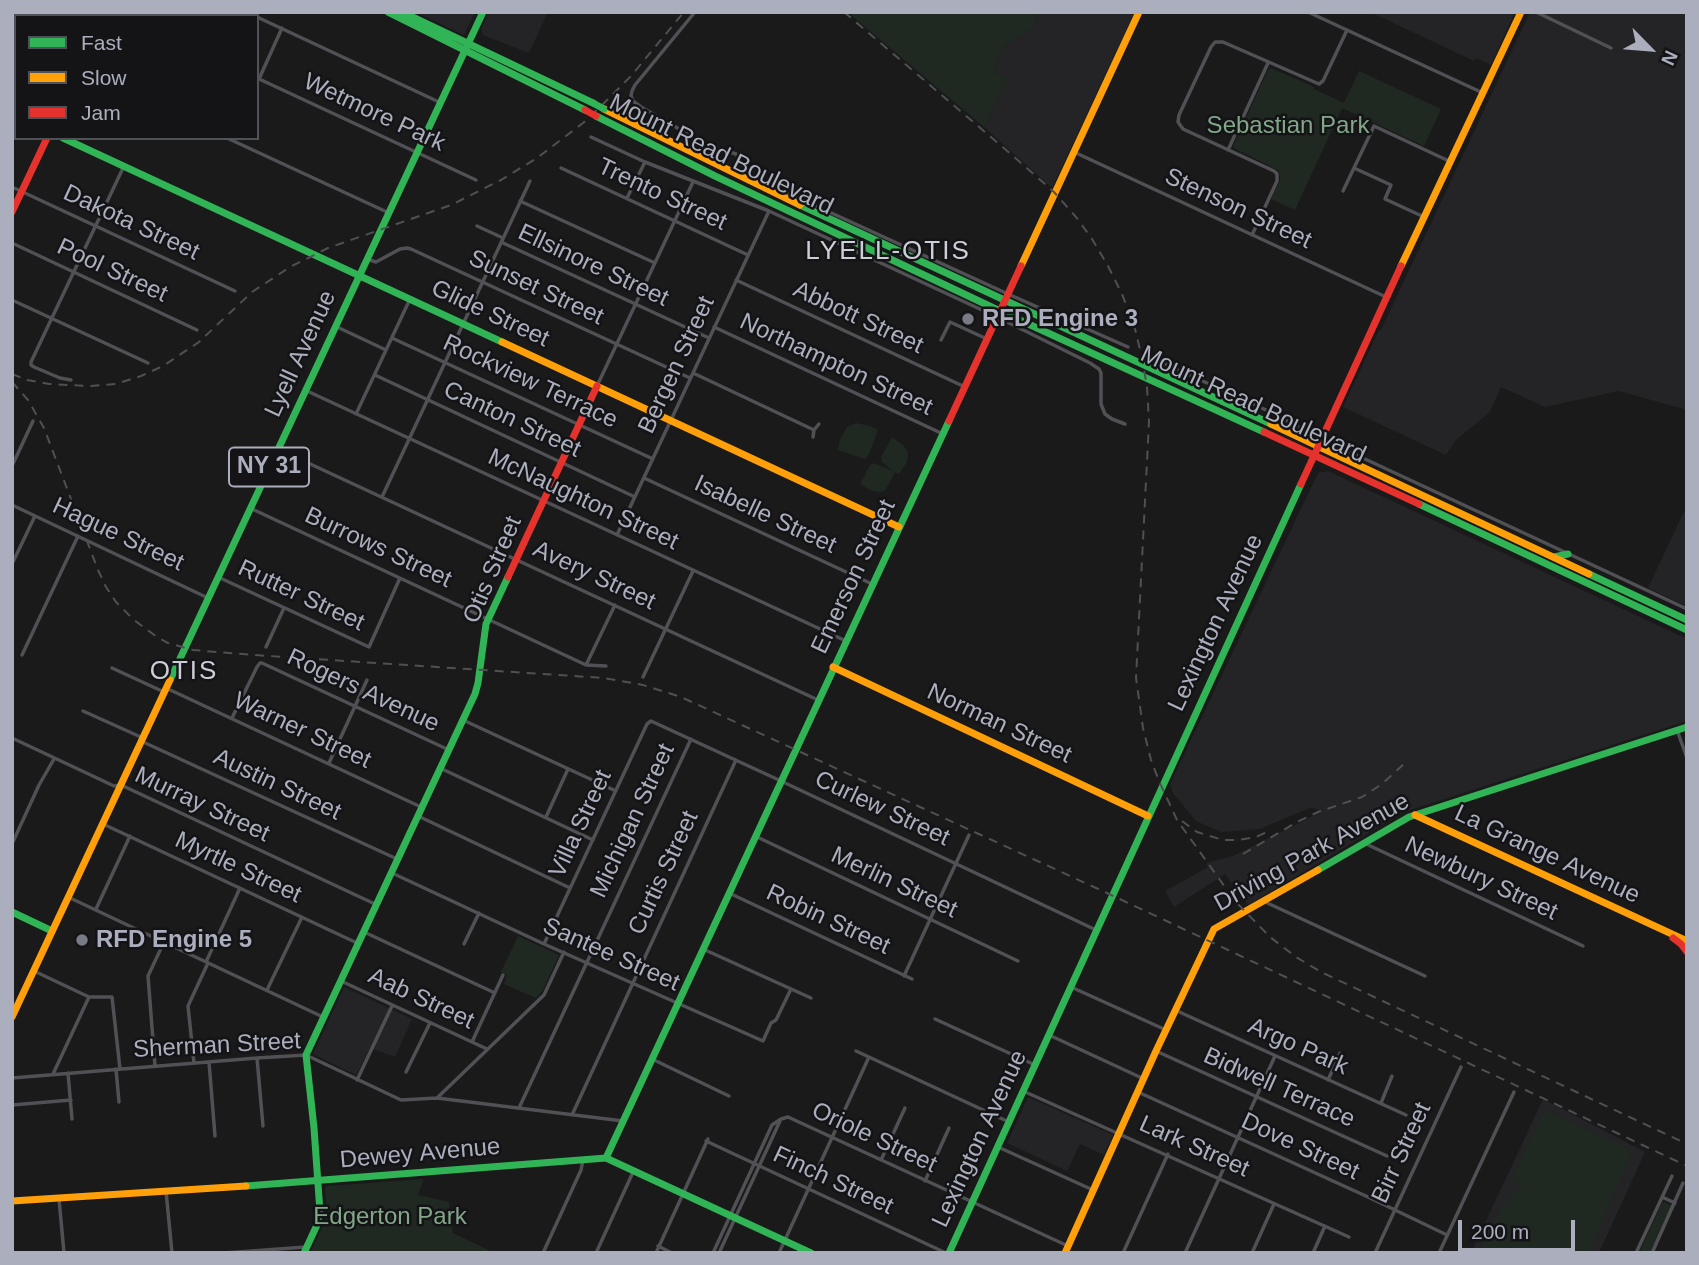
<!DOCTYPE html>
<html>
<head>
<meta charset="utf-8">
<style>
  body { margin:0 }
  #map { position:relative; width:1699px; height:1265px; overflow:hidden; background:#1a1a1b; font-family:Helvetica,sans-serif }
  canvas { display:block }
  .frame { position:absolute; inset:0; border:14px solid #abaebc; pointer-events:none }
  .legend { position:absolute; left:14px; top:14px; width:245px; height:126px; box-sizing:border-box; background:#141417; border:2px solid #505259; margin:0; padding:9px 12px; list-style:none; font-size:21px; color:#abaebc }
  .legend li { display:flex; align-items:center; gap:14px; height:35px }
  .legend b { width:35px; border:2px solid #505259 }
  .north { position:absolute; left:1615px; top:14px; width:70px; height:70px; -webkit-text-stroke:5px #141417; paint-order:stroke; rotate:115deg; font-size:19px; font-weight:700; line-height:28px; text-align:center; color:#abaebc }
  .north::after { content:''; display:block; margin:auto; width:24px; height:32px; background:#abaebc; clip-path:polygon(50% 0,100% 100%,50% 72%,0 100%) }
  .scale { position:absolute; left:1458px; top:1220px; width:117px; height:32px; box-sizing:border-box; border:4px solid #abaebc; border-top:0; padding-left:9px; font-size:21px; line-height:24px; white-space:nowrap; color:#abaebc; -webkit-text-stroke:5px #141417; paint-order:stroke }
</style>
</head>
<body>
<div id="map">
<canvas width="1699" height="1265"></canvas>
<div class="frame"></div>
<ul class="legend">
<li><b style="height:9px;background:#30b455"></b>Fast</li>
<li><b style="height:9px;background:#ff9f0a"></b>Slow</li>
<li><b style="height:9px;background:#e5322d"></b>Jam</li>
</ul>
<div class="north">N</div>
<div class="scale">200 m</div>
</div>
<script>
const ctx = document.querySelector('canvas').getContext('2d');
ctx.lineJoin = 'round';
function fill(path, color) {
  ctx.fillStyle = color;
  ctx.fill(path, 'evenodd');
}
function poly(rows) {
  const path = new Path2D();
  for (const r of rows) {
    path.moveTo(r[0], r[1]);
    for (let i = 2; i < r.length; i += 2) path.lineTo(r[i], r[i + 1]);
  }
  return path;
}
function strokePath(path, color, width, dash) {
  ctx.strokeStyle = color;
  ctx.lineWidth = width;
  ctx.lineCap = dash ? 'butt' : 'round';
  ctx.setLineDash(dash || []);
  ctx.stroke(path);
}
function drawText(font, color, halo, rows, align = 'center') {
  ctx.font = font + ' Helvetica,sans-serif';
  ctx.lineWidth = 5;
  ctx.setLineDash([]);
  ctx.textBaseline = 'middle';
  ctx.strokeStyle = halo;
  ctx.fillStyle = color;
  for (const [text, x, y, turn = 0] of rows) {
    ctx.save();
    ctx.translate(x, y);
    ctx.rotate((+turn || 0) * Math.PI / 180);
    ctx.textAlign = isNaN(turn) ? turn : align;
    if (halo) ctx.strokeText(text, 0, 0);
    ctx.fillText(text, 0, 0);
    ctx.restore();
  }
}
fill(poly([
  [415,12,475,12,464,35],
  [489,12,548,12,529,53,483,35,481,29],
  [1040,12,1135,12,1052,188,984,127,1007,78,993,71,1004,46,1032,29],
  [1370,12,1514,12,1514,14,1491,65,1476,58,1474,61],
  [1530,12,1687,12,1687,410,1619,391,1545,407,1501,387,1490,412,1456,440,1446,455,1343,407,1379,330,1381,330],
  [1328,471,1687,639,1687,721,1404,812,1248,905,1225,874,1174,907,1165,891,1208,867,1206,863,1233,856,1321,812,1312,807,1260,829,1221,832,1196,821,1173,793,1170,784,1318,473],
  [1687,505,1687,606,1648,588],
  [344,987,412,1019,395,1057,370,1048,356,1075,313,1054],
  [1028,1097,1113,1135,1104,1155,1080,1144,1067,1171,1007,1143],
  [1543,1099,1645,1152,1599,1253,1471,1253]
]), '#242427');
fill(poly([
  [853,12,1040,12,1032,29,1004,46,993,71,1008,78,984,127,851,15],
  [1271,68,1314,87,1314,89,1344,103,1359,71,1441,109,1424,146,1342,108,1295,210,1271,199,1280,180,1280,175,1278,170,1234,148,1234,144,1268,70],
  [856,423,870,426,878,430,869,454,865,459,838,450,840,439,847,427],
  [892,437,904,446,908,452,907,462,899,474,895,472,889,484,884,491,877,492,870,490,860,484,870,465,874,463,893,471,882,462,881,457],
  [518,936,559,955,543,990,536,998,504,984,507,975,501,972],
  [1545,1110,1632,1151,1589,1253,1478,1253,1502,1208,1521,1185,1516,1180,1514,1173],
  [424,1179,418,1195,449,1202,453,1233,495,1253,310,1253,327,1217,325,1188,327,1186],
  [1664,1202,1671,1205,1671,1207,1650,1253,1639,1253,1662,1203]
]), '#202822');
strokePath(poly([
  [116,12,123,16],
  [248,12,255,16],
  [695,12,635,85,632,91,631,96,633,101,641,107,707,145,736,154,740,160,735,173],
  [1308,12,1483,93],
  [1536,12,1611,48],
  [257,17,439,102],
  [12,20,16,22],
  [12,69,16,70],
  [257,78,476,180],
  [259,79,282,28],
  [591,137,645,162,769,211,997,317,1090,363,1099,369,1101,373,1101,404,1105,414,1112,419,1125,424],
  [227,138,389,213],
  [1228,150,1268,63],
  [1074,152,1386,297],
  [561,168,748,255],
  [1354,168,1391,185,1385,199,1424,217],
  [12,187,235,291],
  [1343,191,1374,126,1451,162],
  [777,194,785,192,790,194,1008,294,1128,347],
  [627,198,645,162],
  [520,201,655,263],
  [477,226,503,238],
  [1252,235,1277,181,1277,174,1274,171,1183,129,1178,122,1179,115,1211,47,1215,42,1223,42,1319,84,1323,81,1347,30],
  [501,242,709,338],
  [12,243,197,330],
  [367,259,376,262,400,249,407,248,411,249,690,378],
  [736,280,965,387],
  [12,300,148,363],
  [335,326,386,350],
  [714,327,943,434],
  [392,338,653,459],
  [941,340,950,322,987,339],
  [1148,356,1266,410,1322,439,1687,609],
  [693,373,814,430],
  [375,375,635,497],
  [71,380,60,378,34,367,31,365,31,362,124,166],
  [597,386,693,182],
  [305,390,846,641],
  [356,414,410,299],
  [813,437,814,430,819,424],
  [278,449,818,700],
  [12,466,33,421],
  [644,478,872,584],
  [382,497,530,181],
  [12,505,208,598],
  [250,508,586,665,606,666],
  [617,535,769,211],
  [12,564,35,516],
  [218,577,369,647,400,578],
  [266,647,284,608],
  [22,655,78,536],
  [586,665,615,605],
  [112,668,164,692],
  [643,677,693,571],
  [166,688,421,807],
  [83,711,143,738],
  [232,718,257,667,260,663,262,663,449,750],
  [463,720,616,791],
  [1677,730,1687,758],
  [12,738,114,786,121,785,377,905],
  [141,741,397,859],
  [329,763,367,680],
  [440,768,593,840],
  [418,816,570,888],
  [546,817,568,769],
  [103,824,357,943],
  [755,836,1018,961],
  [1364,843,1583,946],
  [12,844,39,785,54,759],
  [392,873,544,944,763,1041,771,1023,776,1020,791,989],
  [729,893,912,979],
  [68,897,323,1017],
  [1263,901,1425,976],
  [96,909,130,836],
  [364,932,495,993],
  [464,944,479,913],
  [544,944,647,724,651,721,781,781,1096,930],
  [703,949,811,998],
  [206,962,240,888],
  [34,971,89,997,112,997,120,1069],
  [904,976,969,835],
  [341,981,487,1049],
  [1071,987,1166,1030],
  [267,990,302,917],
  [1175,1010,1406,1115],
  [935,1019,1035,1065],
  [1049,1035,1144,1079],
  [472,1042,503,975],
  [856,1051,1009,1122],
  [1156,1051,1387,1156],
  [257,1058,263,1126],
  [652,1059,729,1096],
  [209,1062,215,1136],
  [194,1063,188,1006,208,963],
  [155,1066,148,976,164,942],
  [116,1069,119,1102],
  [406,1072,430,1023],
  [68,1073,72,1119],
  [53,1074,89,997],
  [12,1078,257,1058,306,1055,401,1100,437,1098,623,1121],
  [357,1080,392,1006],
  [1328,1080,1340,1053],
  [1023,1091,1349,1237],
  [1138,1092,1368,1197,1447,1235],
  [437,1098,544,995,564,952],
  [1381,1103,1392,1076],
  [12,1105,71,1100],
  [519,1108,691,739],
  [572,1115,736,760],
  [781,1119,788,1117,1068,1246],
  [706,1141,946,1253],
  [998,1147,1093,1190],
  [881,1160,905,1108],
  [925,1181,949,1128],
  [166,1191,172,1253],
  [1662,1197,1675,1203],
  [59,1199,64,1253],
  [658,1246,672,1253],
  [224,1253,306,1247],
  [543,1253,581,1170,583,1160],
  [596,1253,634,1170],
  [656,1253,708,1139],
  [713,1253,772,1125,781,1119],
  [719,1253,780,1121],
  [779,1253,869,1057],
  [1123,1253,1168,1154],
  [1185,1253,1275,1056],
  [1252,1253,1274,1204],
  [1313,1253,1325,1226],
  [1375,1253,1461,1067],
  [1439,1253,1514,1092],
  [1636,1253,1672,1176],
  [1652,1253,1683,1183]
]), '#505055', 3.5);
strokePath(poly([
  [388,12,585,110],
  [402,12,593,103],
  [596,116,715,176,1000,311,1264,432],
  [63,138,502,342],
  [800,205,1271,424],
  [1419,504,1687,630],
  [1554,557,1568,554],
  [1589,574,1687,620],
  [170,680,483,12],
  [1318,870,1409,817,1687,727],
  [12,912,52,931],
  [606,1158,949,421],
  [246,1186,606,1158,811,1253],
  [304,1253,317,1225,320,1212,314,1128,306,1055,475,694,478,683,486,624,508,577],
  [949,1253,1301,484]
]), '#30b455', 7);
strokePath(poly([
  [604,109,800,205],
  [12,114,16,116],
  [1021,266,1139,12],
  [1401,266,1521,12],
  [502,342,899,527],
  [1271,424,1589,574],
  [833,667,1148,816],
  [1415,815,1687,941],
  [12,1017,170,680],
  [12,1201,246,1186],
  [1065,1253,1156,1051,1214,929,1318,870]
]), '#ff9f0a', 7);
strokePath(poly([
  [105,16,107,12],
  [12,212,47,138],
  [949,421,1021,266],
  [1264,432,1419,504],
  [1301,484,1401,266],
  [508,577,597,386],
  [1673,938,1681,944,1687,952]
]), '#e5322d', 7);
strokePath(poly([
  [844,12,1005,149,1054,192,1076,217,1092,239,1108,266,1122,294,1135,329,1142,358,1147,387,1149,422,1136,678,1143,728,1151,760,1159,781,1177,820,1235,901,1270,937,1296,957,1321,972,1687,1144],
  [12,374,27,380,49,384,91,386,116,384,141,376,163,366,199,342,252,292,290,267,328,248,451,205,501,180,537,158,583,123,603,104,631,76,684,12],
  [12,382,28,400,44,428,98,570,106,587,116,602,134,620,157,637,168,643,193,650,254,655,604,678,643,685,681,697,1107,893,1687,1166],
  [1182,821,1197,832,1223,840,1238,840,1256,837,1267,832],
  [1243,854,1297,822,1318,812,1362,797,1382,784,1406,762]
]), '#4f5053', 2, [9, 7]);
strokePath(poly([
  [593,103,604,109]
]), '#30b455', 7);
strokePath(poly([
  [585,110,596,116]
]), '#e5322d', 7);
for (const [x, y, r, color] of [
  [968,319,7,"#787a84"],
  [82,940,7,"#787a84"]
]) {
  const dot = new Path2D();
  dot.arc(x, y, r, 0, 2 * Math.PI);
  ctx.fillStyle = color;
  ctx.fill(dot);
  strokePath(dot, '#141417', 2.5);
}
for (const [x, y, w] of [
  [269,467,80]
]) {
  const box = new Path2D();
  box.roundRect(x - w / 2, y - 19.5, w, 39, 5);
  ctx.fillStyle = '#141417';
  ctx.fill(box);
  strokePath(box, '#abaebc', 2);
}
drawText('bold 23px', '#abaebc', null, [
  ["NY 31",269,467]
]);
drawText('24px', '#abaebc', '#141417', [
  ["Wetmore Park",374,113,25],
  ["Mount Read Boulevard",721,155,26],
  ["Trento Street",662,195,25],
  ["Stenson Street",1238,209,25],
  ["Dakota Street",131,223,25],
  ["Ellsinore Street",593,266,25],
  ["Pool Street",112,271,25],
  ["Sunset Street",536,288,25],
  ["Glide Street",490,314,25],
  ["Abbott Street",858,318,25],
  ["Lyell Avenue",301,354,-65],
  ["Bergen Street",677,365,-65],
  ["Northampton Street",836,365,25],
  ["Rockview Terrace",530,382,25],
  ["Mount Read Boulevard",1253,405,25],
  ["Canton Street",512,420,25],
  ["McNaughton Street",583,500,25],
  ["Isabelle Street",765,515,25],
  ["Hague Street",118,535,25],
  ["Burrows Street",378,548,25],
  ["Otis Street",493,570,-67],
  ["Avery Street",594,576,25],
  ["Emerson Street",854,577,-65],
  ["Rutter Street",301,596,25],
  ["Lexington Avenue",1216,623,-65],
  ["Rogers Avenue",363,691,25],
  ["Norman Street",999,724,25],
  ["Warner Street",302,731,25],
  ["Austin Street",277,785,25],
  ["Murray Street",202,805,25],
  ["Curlew Street",882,809,25],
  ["Michigan Street",633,821,-65],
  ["Villa Street",581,824,-65],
  ["Driving Park Avenue",1312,853,-29],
  ["La Grange Avenue",1547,855,25],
  ["Myrtle Street",238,868,25],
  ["Curtis Street",664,873,-65],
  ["Newbury Street",1481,879,25],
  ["Merlin Street",894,883,25],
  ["Robin Street",828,920,25],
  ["Santee Street",611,955,24],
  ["Aab Street",421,999,25],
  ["Sherman Street",217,1046,-3],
  ["Argo Park",1298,1047,24],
  ["Bidwell Terrace",1279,1088,24],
  ["Oriole Street",874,1138,25],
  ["Lexington Avenue",980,1139,-65],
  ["Lark Street",1194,1147,24],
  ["Dove Street",1300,1147,25],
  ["Birr Street",1402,1153,-65],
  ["Dewey Avenue",420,1154,-5],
  ["Finch Street",833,1181,25]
]);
drawText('24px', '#81a788', '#141417', [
  ["Sebastian Park",1288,126],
  ["Edgerton Park",390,1217]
]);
drawText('bold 24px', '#abaebc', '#141417', [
  ["RFD Engine 3",982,319],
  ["RFD Engine 5",96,940]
], 'left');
ctx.letterSpacing = '2px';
drawText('26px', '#ccced7', '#141417', [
  ["LYELL-OTIS",888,252],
  ["OTIS",184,672]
]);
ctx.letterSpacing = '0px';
</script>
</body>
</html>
